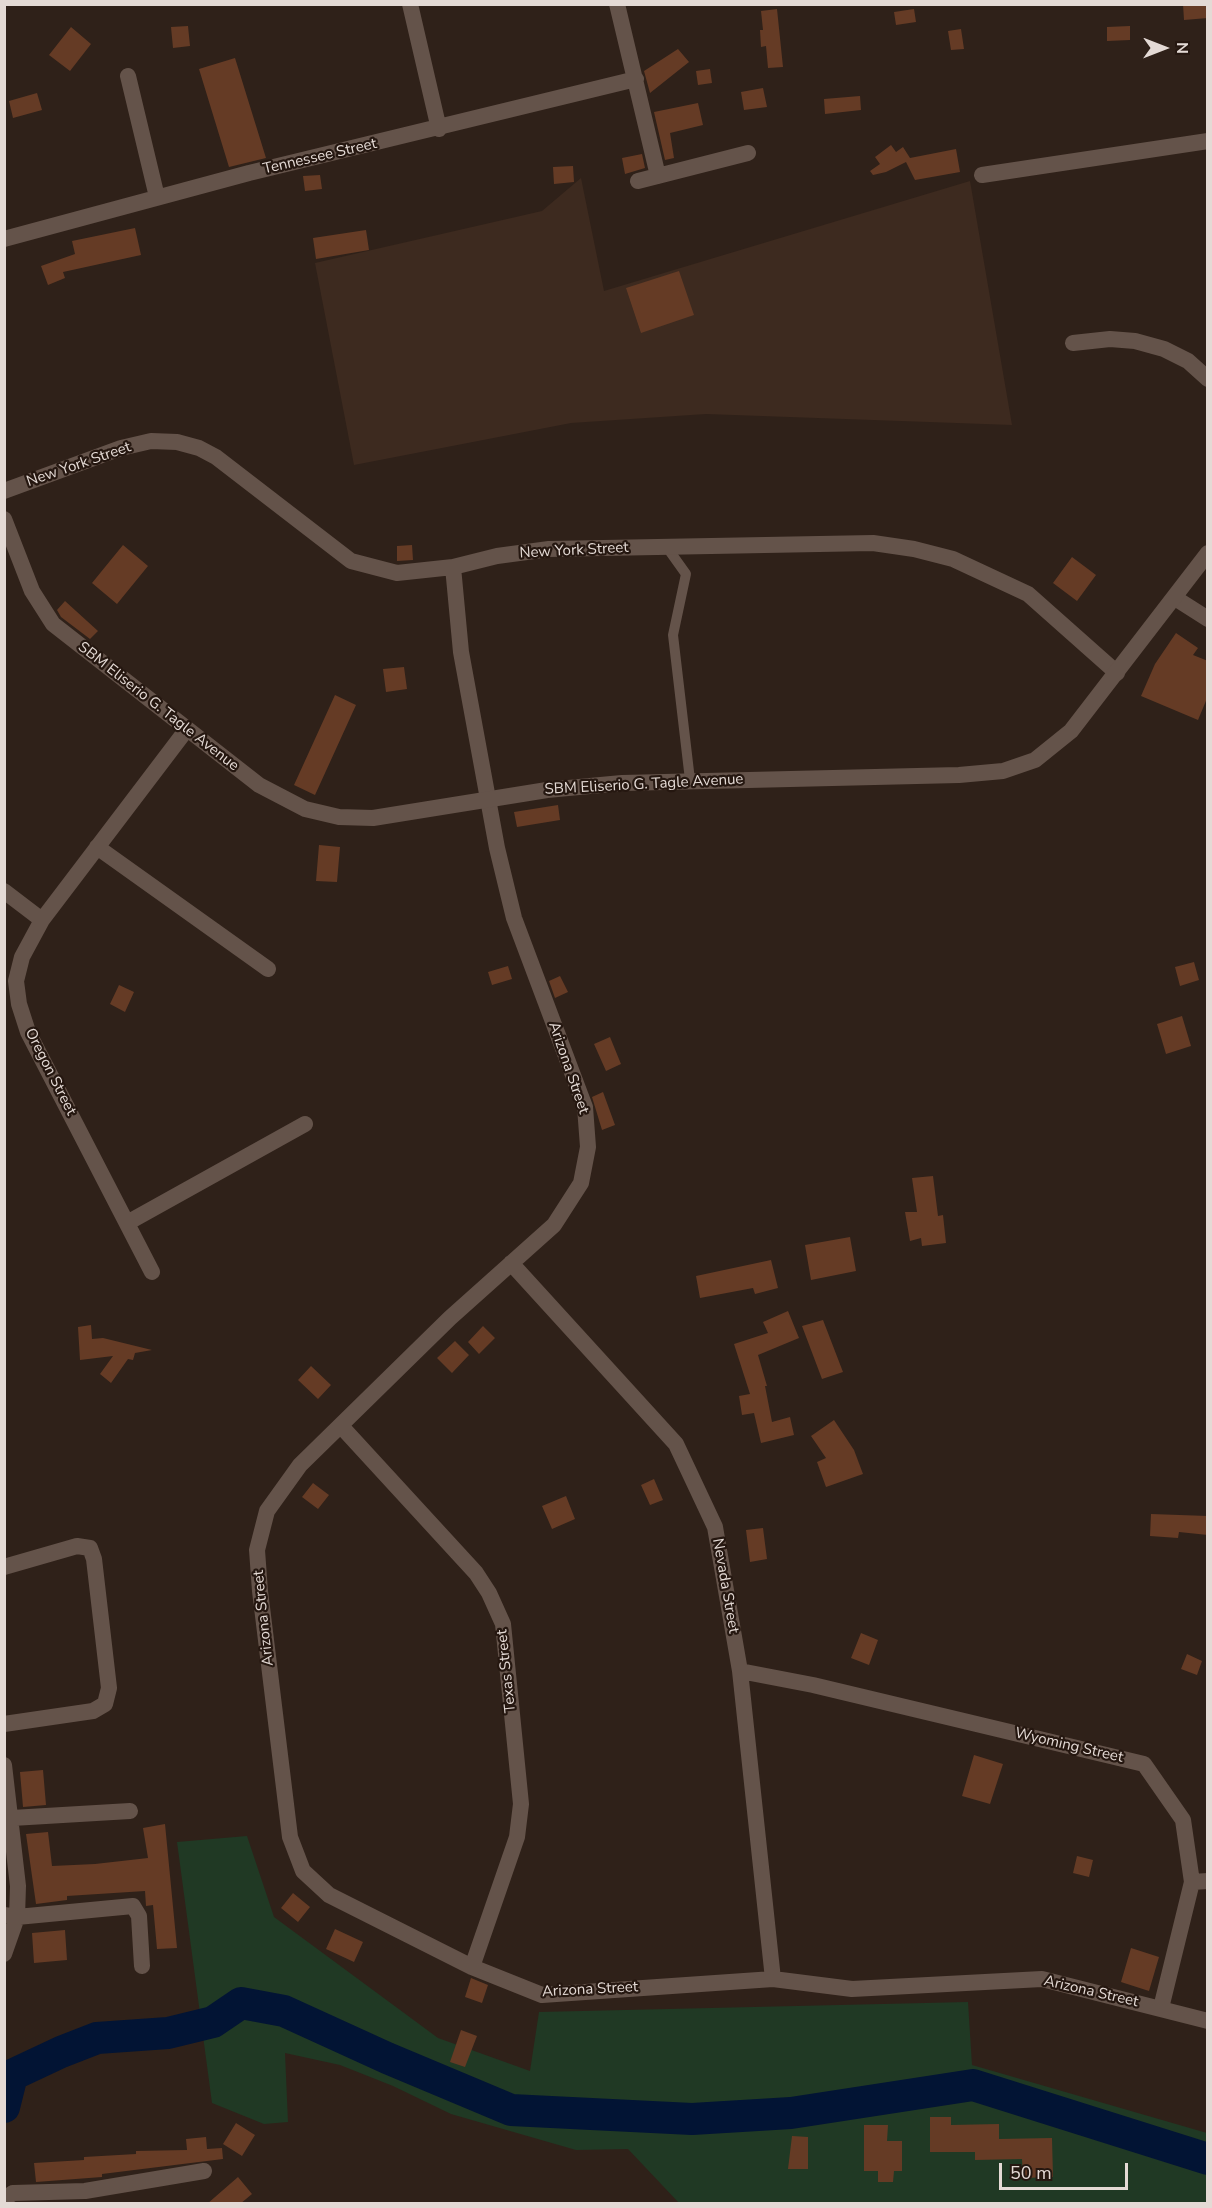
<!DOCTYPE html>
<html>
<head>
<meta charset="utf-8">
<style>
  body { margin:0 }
  #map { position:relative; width:1212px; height:2208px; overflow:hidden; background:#2f2119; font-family:"Nunito Sans",sans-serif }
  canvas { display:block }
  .frame { position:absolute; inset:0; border:6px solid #e4dad5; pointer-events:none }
  .north { position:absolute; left:1134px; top:18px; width:60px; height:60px; -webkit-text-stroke:4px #251710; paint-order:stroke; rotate:90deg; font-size:16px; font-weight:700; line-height:24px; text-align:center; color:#e4dad5 }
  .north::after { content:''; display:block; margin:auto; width:21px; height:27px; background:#e4dad5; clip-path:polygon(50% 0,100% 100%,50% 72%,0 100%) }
  .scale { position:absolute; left:999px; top:2163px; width:129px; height:27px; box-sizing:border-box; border:3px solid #e4dad5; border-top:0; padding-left:8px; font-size:18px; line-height:21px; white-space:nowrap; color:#e4dad5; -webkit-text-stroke:4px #251710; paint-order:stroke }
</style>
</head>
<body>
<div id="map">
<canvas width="1212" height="2208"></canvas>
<div class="frame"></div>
<div class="north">N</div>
<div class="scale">50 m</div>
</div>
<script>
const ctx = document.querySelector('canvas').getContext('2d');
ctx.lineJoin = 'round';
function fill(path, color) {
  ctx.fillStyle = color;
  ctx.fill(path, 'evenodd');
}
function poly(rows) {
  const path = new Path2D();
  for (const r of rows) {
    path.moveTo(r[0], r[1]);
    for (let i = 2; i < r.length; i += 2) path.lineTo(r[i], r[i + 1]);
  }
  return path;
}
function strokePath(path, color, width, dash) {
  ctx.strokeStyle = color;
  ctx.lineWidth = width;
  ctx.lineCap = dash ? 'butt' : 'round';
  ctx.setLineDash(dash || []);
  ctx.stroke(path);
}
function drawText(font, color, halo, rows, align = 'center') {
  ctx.font = font + ' "Nunito Sans",sans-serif';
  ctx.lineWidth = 4.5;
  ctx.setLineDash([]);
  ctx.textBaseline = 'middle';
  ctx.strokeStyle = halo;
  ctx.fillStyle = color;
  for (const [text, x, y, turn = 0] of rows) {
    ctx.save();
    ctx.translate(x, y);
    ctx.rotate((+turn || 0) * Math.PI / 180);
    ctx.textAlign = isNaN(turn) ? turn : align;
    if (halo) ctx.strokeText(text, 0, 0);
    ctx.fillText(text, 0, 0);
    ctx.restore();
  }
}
fill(poly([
  [581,178,604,291,970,181,1012,425,706,414,571,423,354,465,315,263,542,211]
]), '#3d2a1f');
fill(poly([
  [247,1836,274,1917,438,2038,530,2071,539,2012,968,2002,972,2065,1207,2133,1207,2203,679,2203,628,2149,576,2150,451,2114,393,2086,340,2065,285,2053,288,2122,264,2124,212,2103,177,1842]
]), '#203924');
strokePath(poly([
  [4,2107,12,2075,61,2052,97,2038,168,2033,213,2022,241,2003,284,2011,387,2058,511,2110,692,2119,791,2113,973,2085,1208,2159]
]), '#021434', 32);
fill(poly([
  [1183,4,1208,4,1208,18,1184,20],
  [777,9,783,67,768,68,766,46,761,47,760,30,763,30,761,11],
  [914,9,916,22,896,25,894,12],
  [188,26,190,46,173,48,171,27],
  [1130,26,1130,40,1107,41,1107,27],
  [71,27,91,44,70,71,49,55],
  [961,29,964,49,951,50,948,31],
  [678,49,689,62,650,93,644,71],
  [235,58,266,158,229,167,199,69],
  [710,69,712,83,698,85,696,71],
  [763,88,767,107,744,110,741,92],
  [37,93,42,110,13,118,9,101],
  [860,96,861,110,825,114,824,99],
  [698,103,703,125,670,133,674,158,665,160,654,112],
  [891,145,896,152,903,147,910,158,956,149,960,172,915,180,906,162,886,172,873,175,870,171,880,164,875,157],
  [642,154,645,168,625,174,622,158],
  [573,166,574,182,554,184,553,167],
  [320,175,322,189,305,191,303,176],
  [135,228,141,255,63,272,65,278,48,285,41,266,75,254,72,241],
  [366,230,369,250,316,259,313,238],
  [679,271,694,315,641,333,626,288],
  [123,545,148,566,117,604,92,583],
  [412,545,413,560,397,561,397,546],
  [1072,557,1096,575,1077,601,1053,583],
  [65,601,98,631,90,639,61,617,57,610],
  [1176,633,1198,648,1193,655,1208,661,1208,696,1198,720,1141,696,1155,664],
  [404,667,407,689,386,692,383,669],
  [335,695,356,705,315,795,294,785],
  [558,805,560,820,517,827,514,812],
  [319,845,340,847,337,882,316,881],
  [1194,962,1199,980,1180,986,1175,967],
  [508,966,512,979,492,985,488,972],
  [560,976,568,992,555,998,549,981],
  [119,985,134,992,125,1012,110,1004],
  [1182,1016,1191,1046,1166,1054,1157,1024],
  [610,1037,621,1064,606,1071,594,1044],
  [603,1092,615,1125,602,1130,592,1097],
  [933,1176,938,1216,943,1215,946,1243,922,1246,921,1238,910,1241,905,1212,917,1212,912,1178],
  [850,1237,856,1271,811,1280,805,1245],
  [771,1260,778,1288,755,1294,753,1288,700,1298,696,1276],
  [788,1311,799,1338,758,1355,767,1386,765,1386,772,1422,790,1417,794,1435,761,1443,754,1413,742,1415,739,1396,750,1394,734,1344,768,1333,763,1322],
  [823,1320,843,1372,822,1379,802,1326],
  [91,1325,92,1339,103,1338,152,1350,135,1353,133,1360,128,1359,111,1383,100,1374,113,1356,80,1360,78,1327],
  [483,1326,495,1338,479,1354,468,1342],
  [455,1341,469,1355,452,1373,437,1358],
  [311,1366,331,1385,318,1399,298,1380],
  [834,1420,854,1450,863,1474,826,1487,817,1462,826,1458,811,1436],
  [654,1479,663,1500,650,1505,641,1485],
  [313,1483,329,1495,318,1509,302,1497],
  [566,1496,575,1519,552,1529,542,1506],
  [1151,1514,1208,1516,1208,1535,1179,1532,1178,1538,1150,1536],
  [763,1528,767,1559,750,1562,746,1530],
  [861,1633,878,1640,869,1665,851,1658],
  [1187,1654,1202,1661,1197,1675,1181,1669],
  [974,1755,1003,1764,990,1804,962,1796],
  [43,1770,46,1805,23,1807,20,1772],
  [165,1824,177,1948,157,1949,153,1905,146,1906,145,1891,67,1896,67,1900,36,1904,26,1834,48,1832,52,1866,95,1864,148,1858,143,1828],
  [1077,1856,1093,1860,1089,1877,1073,1873],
  [293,1893,310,1907,298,1922,281,1908],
  [335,1929,363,1942,354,1962,326,1949],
  [65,1930,67,1960,34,1963,32,1933],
  [1131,1948,1159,1957,1149,1991,1121,1982],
  [471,1978,488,1985,482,2003,465,1997],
  [461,2030,477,2036,465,2067,450,2062],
  [930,2117,951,2117,951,2125,999,2124,999,2139,1052,2138,1053,2177,1023,2178,1022,2159,975,2160,975,2152,930,2152],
  [236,2123,255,2135,242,2156,223,2144],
  [864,2125,888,2125,887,2141,902,2141,902,2171,894,2171,893,2182,878,2182,878,2171,864,2171],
  [792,2136,808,2137,808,2169,788,2169],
  [206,2137,207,2149,222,2148,223,2159,102,2174,102,2177,36,2182,34,2163,84,2160,84,2157,136,2154,136,2151,187,2150,186,2139],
  [238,2177,252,2194,240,2204,207,2204]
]), '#653b25');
strokePath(poly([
  [666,546,686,574,673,635,690,780]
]), '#64534a', 10);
strokePath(poly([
  [410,4,439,129],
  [617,4,658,176],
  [128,76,157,197],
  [982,175,1208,141],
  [638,181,748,153],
  [4,239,249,173,636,79],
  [1073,343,1110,339,1135,341,1164,349,1188,361,1208,379],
  [4,491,121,448,151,441,177,442,199,448,216,457,351,561,397,573,453,567,497,556,549,549,873,543,914,549,953,559,1028,594,1117,673],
  [453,567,461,652,497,848,514,918,585,1107,588,1147,581,1183,554,1225,450,1318,300,1465,267,1511,257,1550,260,1591,290,1837,303,1871,329,1895,472,1967,542,1995,773,1979,852,1989,1042,1979,1208,2021],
  [1175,598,1208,619],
  [97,847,268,969],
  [4,891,42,920],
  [127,1223,305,1124],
  [511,1263,676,1444,715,1527,740,1671,773,1979],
  [152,1272,28,1032,19,1004,16,981,22,957,42,920,187,729],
  [341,1426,476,1573,489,1593,503,1624,521,1804,517,1837,472,1967],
  [4,1567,77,1546,90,1548,94,1559,109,1688,105,1704,93,1711,4,1724],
  [740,1671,813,1685,1144,1764,1183,1820,1192,1882,1161,2008],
  [4,1765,18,1886,17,1917,4,1954],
  [4,1816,12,1818,130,1811],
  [1192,1882,1208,1881],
  [4,1915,17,1917,133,1906,139,1916,142,1966],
  [4,2199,13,2193,85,2191,204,2171]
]), '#64534a', 16);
strokePath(poly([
  [4,519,32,591,53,624,259,785,305,809,339,817,373,818,547,790,622,783,959,775,1003,771,1035,760,1071,731,1208,553]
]), '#64534a', 16);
drawText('15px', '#e4dad5', '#251710', [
  ["Tennessee Street",320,157,-13],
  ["New York Street",79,465,-19],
  ["New York Street",574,551,-3],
  ["SBM Eliserio G. Tagle Avenue",158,707,38],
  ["SBM Eliserio G. Tagle Avenue",644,785,-3],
  ["Arizona Street",568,1068,71],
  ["Oregon Street",50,1072,63],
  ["Nevada Street",725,1586,80],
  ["Arizona Street",264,1618,-96],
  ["Texas Street",507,1671,-96],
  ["Wyoming Street",1069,1746,13],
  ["Arizona Street",590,1990,-3],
  ["Arizona Street",1091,1992,13]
]);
</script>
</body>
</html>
